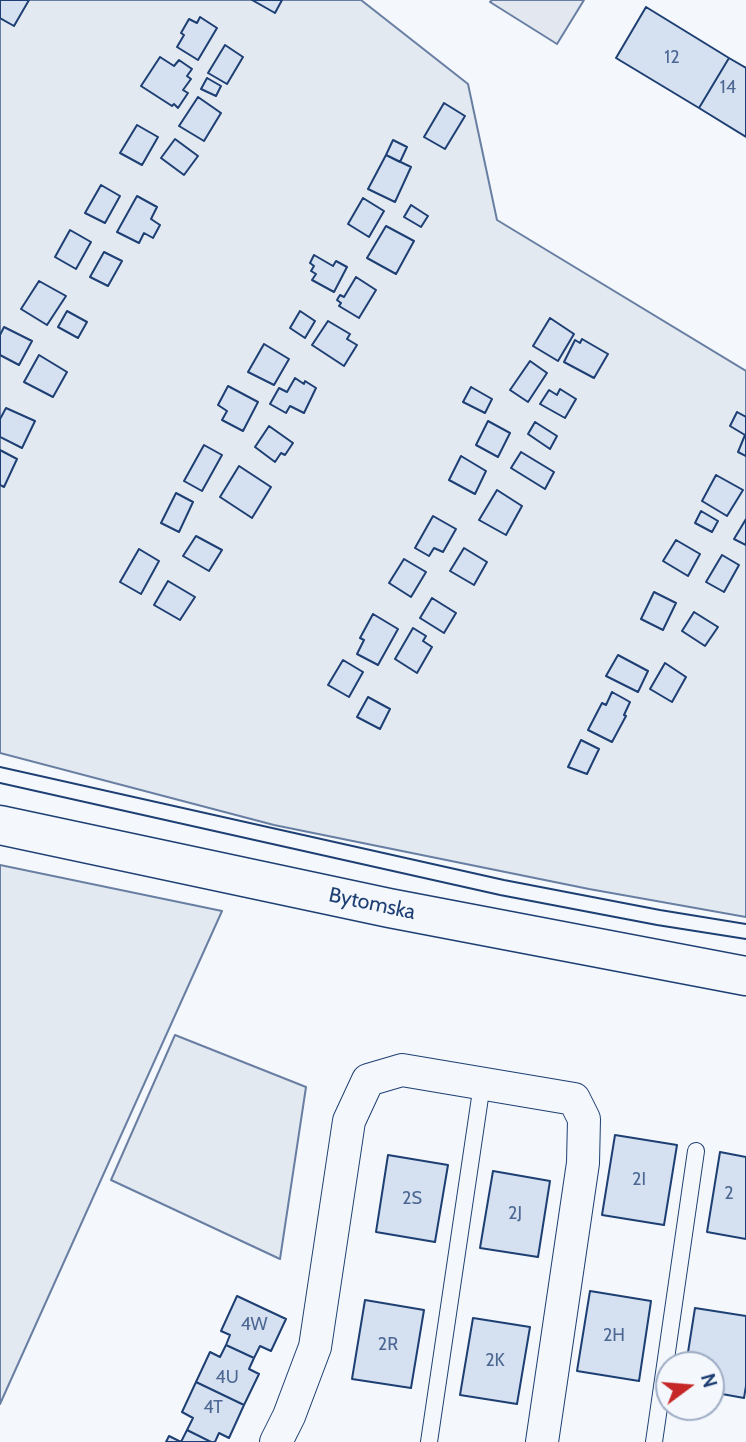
<!DOCTYPE html>
<html>
<head>
<meta charset="utf-8">
<style>
  body { margin:0 }
  #map { position:relative; width:746px; height:1442px; overflow:hidden; background:#f4f7fb; font-family:Cabin,sans-serif }
  canvas { display:block }
  .north { position:absolute; left:655px; top:1351px; width:70px; height:70px; box-sizing:border-box; background:#f4f7fb; border:2px solid #9eadc5; border-radius:50%; rotate:74deg; font-size:19px; font-weight:700; line-height:28px; text-align:center; color:#1d3f73 }
  .north::after { content:''; display:block; margin:auto; width:24px; height:32px; background:#c62828; clip-path:polygon(50% 0,100% 100%,50% 72%,0 100%) }
</style>
</head>
<body>
<div id="map">
<canvas width="746" height="1442"></canvas>
<div class="north">N</div>
</div>
<script>
const ctx = document.querySelector('canvas').getContext('2d');
ctx.lineJoin = 'round';
function fill(path, color) {
  ctx.fillStyle = color;
  ctx.fill(path, 'evenodd');
}
function poly(rows) {
  const path = new Path2D();
  for (const r of rows) {
    path.moveTo(r[0], r[1]);
    for (let i = 2; i < r.length; i += 2) path.lineTo(r[i], r[i + 1]);
  }
  return path;
}
function strokePath(path, color, width, dash) {
  ctx.strokeStyle = color;
  ctx.lineWidth = width;
  ctx.lineCap = dash ? 'butt' : 'round';
  ctx.setLineDash(dash || []);
  ctx.stroke(path);
}
function drawText(font, color, halo, rows, align = 'center') {
  ctx.font = font + ' Cabin,sans-serif';
  ctx.lineWidth = 5;
  ctx.setLineDash([]);
  ctx.textBaseline = 'middle';
  ctx.strokeStyle = halo;
  ctx.fillStyle = color;
  for (const [text, x, y, turn = 0] of rows) {
    ctx.save();
    ctx.translate(x, y);
    ctx.rotate((+turn || 0) * Math.PI / 180);
    ctx.textAlign = isNaN(turn) ? turn : align;
    if (halo) ctx.strokeText(text, 0, 0);
    ctx.fillText(text, 0, 0);
    ctx.restore();
  }
}
const green = poly([
  [0,0,361,0,468,84,497,220,746,371,746,917,589,889,274,825,0,753,0,0],
  [0,865,222,911,0,1404,0,865],
  [175,1035,306,1087,280,1259,111,1180,175,1035]
]);
fill(green, '#e3e9f0');
strokePath(green, '#687fa3', 2);
const parking = poly([
  [492,0,584,0,557,44,490,2,492,0]
]);
fill(parking, '#e3e8f0');
strokePath(parking, '#687fa3', 2);
const building = poly([
  [0,0,29,0,14,26,0,18,0,0],
  [252,0,282,0,275,13,252,0],
  [646,7,729,58,699,108,616,58,646,7],
  [200,17,217,28,198,60,177,47,184,35,181,33,189,19,197,23,200,17],
  [225,45,243,57,227,84,208,73,225,45],
  [160,57,174,66,179,60,192,69,187,76,191,79,183,90,188,93,178,108,174,104,172,106,141,86,160,57],
  [729,58,746,68,746,137,699,108,729,58],
  [207,78,221,86,216,96,201,89,207,78],
  [198,97,221,113,204,141,179,126,198,97],
  [444,103,465,116,445,149,424,137,444,103],
  [137,125,158,137,142,165,120,153,137,125],
  [175,139,198,156,184,175,161,158,175,139],
  [393,140,407,147,400,162,386,155,393,140],
  [386,155,411,167,395,202,368,189,386,155],
  [101,185,120,196,105,223,85,213,101,185],
  [137,196,157,207,151,219,160,225,153,238,144,233,139,243,117,232,137,196],
  [363,198,384,211,369,237,348,224,363,198],
  [411,205,428,216,421,227,404,217,411,205],
  [386,226,414,241,396,274,367,258,386,226],
  [70,230,91,242,76,269,55,257,70,230],
  [104,252,122,261,108,286,90,277,104,252],
  [314,255,333,266,336,261,347,267,334,292,312,280,316,274,311,271,314,266,310,263,314,255],
  [356,277,376,290,359,318,339,306,341,303,337,300,340,295,344,297,356,277],
  [39,281,66,296,47,325,21,309,39,281],
  [67,311,87,322,78,338,58,327,67,311],
  [300,311,315,321,305,338,290,328,300,311],
  [550,318,574,334,558,361,533,346,550,318],
  [328,321,350,334,347,339,357,345,344,366,312,345,328,321],
  [4,327,32,341,19,365,0,355,0,335,4,327],
  [582,339,608,354,594,378,564,362,575,340,580,343,582,339],
  [264,344,289,359,274,385,248,372,264,344],
  [39,355,67,372,53,397,24,382,39,355],
  [530,361,547,373,528,402,510,390,530,361],
  [295,378,304,384,305,381,316,388,304,413,290,406,286,413,270,404,279,388,287,392,295,378],
  [228,386,258,402,243,431,222,420,227,411,218,405,228,386],
  [471,387,492,399,485,413,463,402,471,387],
  [560,389,576,399,565,418,540,404,549,390,557,395,560,389],
  [6,408,35,421,22,448,0,437,0,419,6,408],
  [737,412,746,417,746,456,738,452,745,435,730,426,737,412],
  [488,421,510,433,498,457,476,445,488,421],
  [535,422,557,436,550,449,528,434,535,422],
  [269,426,293,443,285,455,281,453,275,462,255,447,269,426],
  [204,445,222,455,202,491,184,481,204,445],
  [0,450,17,459,4,487,0,485,0,450],
  [521,452,554,472,545,489,511,468,521,452],
  [461,456,486,471,475,494,449,480,461,456],
  [239,466,271,487,252,518,220,497,239,466],
  [716,475,743,490,727,516,702,501,716,475],
  [497,490,522,506,506,535,479,520,497,490],
  [176,493,193,502,179,532,161,523,176,493],
  [701,511,718,521,712,532,695,523,701,511],
  [433,516,456,529,443,552,434,548,429,556,415,548,433,516],
  [746,519,746,545,734,539,746,519],
  [196,536,222,550,209,571,183,556,196,536],
  [676,540,700,554,688,576,663,561,676,540],
  [464,548,487,562,474,585,450,571,464,548],
  [139,549,159,561,141,594,120,582,139,549],
  [722,555,739,565,724,592,706,582,722,555],
  [404,559,426,572,411,597,389,583,404,559],
  [168,581,195,597,180,620,154,605,168,581],
  [654,592,676,603,663,630,641,619,654,592],
  [432,598,456,613,444,633,420,618,432,598],
  [694,612,718,627,705,646,682,631,694,612],
  [373,614,398,629,378,665,357,654,364,640,360,638,373,614],
  [413,628,426,636,423,641,432,647,417,673,395,659,413,628],
  [618,655,648,671,638,692,606,676,618,655],
  [343,660,363,672,349,697,328,685,343,660],
  [665,663,686,677,672,702,650,689,665,663],
  [612,692,630,702,624,715,626,716,612,742,588,730,602,703,606,705,612,692],
  [368,697,390,709,380,729,357,717,368,697],
  [581,740,599,749,587,774,568,767,581,740],
  [615,1135,677,1145,664,1225,602,1215,615,1135],
  [720,1152,746,1157,746,1239,707,1232,720,1152],
  [388,1155,448,1165,435,1242,376,1232,388,1155],
  [493,1171,550,1181,538,1257,480,1248,493,1171],
  [590,1291,651,1301,639,1381,577,1371,590,1291],
  [237,1296,286,1319,271,1351,260,1346,254,1358,226,1345,230,1335,221,1331,237,1296],
  [365,1300,424,1310,411,1388,352,1379,365,1300],
  [695,1308,746,1316,746,1386,744,1398,711,1392,711,1365,686,1365,695,1308],
  [473,1318,530,1327,517,1404,460,1395,473,1318],
  [226,1345,254,1358,249,1369,259,1374,244,1405,196,1382,210,1352,220,1357,226,1345],
  [196,1382,244,1405,229,1438,219,1433,215,1442,211,1442,187,1430,193,1418,182,1412,196,1382],
  [187,1430,211,1442,166,1442,169,1436,181,1442,187,1430]
]);
fill(building, '#d5e0f0');
strokePath(building, '#1d3f73', 2);
const lane = poly([
  [429,1442,482,1084],
  [654,1442,696,1151]
]);
const street = poly([
  [276,1442,289,1416,315,1347,349,1121,368,1080,402,1070,574,1099,584,1119,583,1163,542,1442]
]);
const secondary = poly([
  [0,825,389,908,746,976]
]);
strokePath(lane, '#1d3f73', 18);
strokePath(street, '#1d3f73', 34);
strokePath(secondary, '#1d3f73', 41);
strokePath(lane, '#f4f7fb', 16);
strokePath(street, '#f4f7fb', 32);
strokePath(secondary, '#f4f7fb', 38);
strokePath(poly([
  [0,767,504,880,660,910,746,924],
  [0,783,500,895,657,925,746,939]
]), '#1d3f73', 2);
drawText('18px', '#4b6792', null, [
  ["12",672,58],
  ["14",728,88],
  ["2I",639,1180],
  ["2",729,1194],
  ["2S",412,1199],
  ["2J",515,1214],
  ["4W",254,1325],
  ["2H",614,1336],
  ["2R",388,1345],
  ["2K",495,1361],
  ["4U",227,1378],
  ["4T",213,1408]
]);
drawText('21px', '#1d3f73', '#f4f7fb', [
  ["Bytomska",372,904,12]
]);
</script>
</body>
</html>
